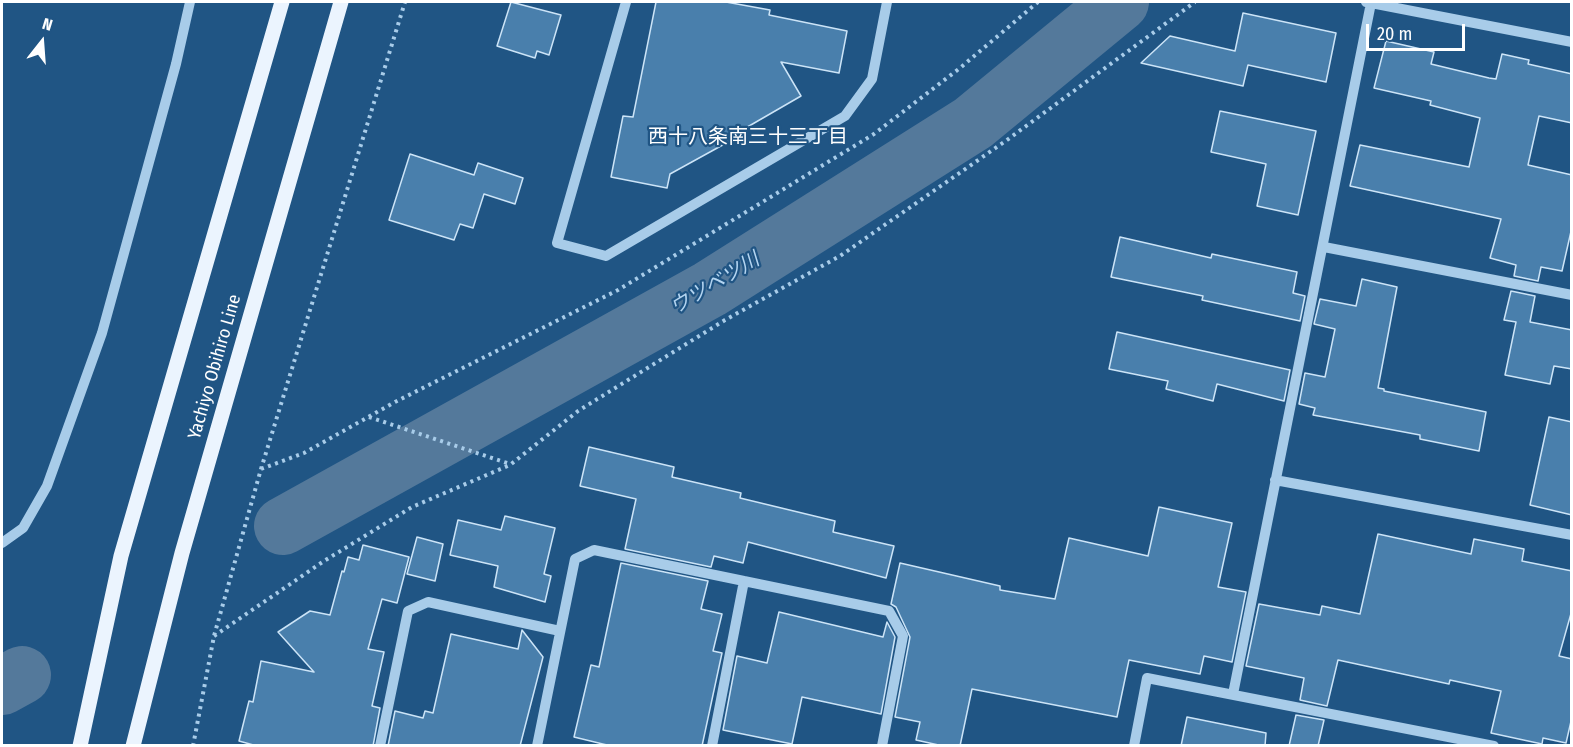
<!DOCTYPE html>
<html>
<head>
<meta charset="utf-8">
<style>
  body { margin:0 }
  #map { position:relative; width:1573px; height:747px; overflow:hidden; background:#205584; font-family:"Fira Sans Condensed",sans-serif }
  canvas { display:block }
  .frame { position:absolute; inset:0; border:3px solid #fff; pointer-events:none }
  .north { position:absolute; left:12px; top:12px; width:60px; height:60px; -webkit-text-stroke:4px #205584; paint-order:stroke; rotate:17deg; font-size:16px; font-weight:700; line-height:24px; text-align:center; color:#fff }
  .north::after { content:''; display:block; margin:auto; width:21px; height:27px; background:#fff; clip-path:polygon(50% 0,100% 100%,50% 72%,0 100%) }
  .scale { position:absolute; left:1366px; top:24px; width:99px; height:27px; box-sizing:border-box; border:3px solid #fff; border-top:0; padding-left:8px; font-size:18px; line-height:21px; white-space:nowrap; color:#fff; -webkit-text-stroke:4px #205584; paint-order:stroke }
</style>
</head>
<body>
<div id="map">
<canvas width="1573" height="747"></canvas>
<div class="frame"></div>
<div class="north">N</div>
<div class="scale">20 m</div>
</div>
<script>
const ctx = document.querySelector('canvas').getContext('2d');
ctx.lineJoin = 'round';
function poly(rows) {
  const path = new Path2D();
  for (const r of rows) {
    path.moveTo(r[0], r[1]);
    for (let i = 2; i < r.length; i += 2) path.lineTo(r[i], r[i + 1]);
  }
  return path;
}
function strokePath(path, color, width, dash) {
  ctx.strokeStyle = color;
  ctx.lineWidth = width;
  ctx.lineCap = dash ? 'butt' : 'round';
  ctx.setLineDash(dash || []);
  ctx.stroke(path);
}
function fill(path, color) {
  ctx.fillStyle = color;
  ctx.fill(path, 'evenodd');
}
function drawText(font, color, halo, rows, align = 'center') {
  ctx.font = font + ' "Fira Sans Condensed","Noto Sans JP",sans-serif';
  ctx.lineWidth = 4.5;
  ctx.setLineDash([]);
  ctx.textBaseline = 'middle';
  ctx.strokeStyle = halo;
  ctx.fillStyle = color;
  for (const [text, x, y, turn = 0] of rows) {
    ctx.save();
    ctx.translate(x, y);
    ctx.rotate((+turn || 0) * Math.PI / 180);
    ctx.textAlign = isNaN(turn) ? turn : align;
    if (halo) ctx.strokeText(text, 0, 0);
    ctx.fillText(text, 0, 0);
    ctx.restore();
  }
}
strokePath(poly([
  [283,526,710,289,973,123,1120,2],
  [2,686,22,675]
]), '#54799b', 58);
const building = poly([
  [511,2,561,15,549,55,537,51,535,58,497,46,511,2],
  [656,2,726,2,770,10,769,15,847,31,839,73,781,62,801,96,737,133,739,136,670,174,667,188,611,177,623,116,633,117,656,2],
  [1243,13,1336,33,1326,82,1248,65,1243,86,1141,63,1170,36,1235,51,1243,13],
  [1386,41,1434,52,1431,64,1489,78,1496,79,1502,54,1529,60,1528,64,1572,74,1572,123,1539,116,1528,165,1572,175,1572,227,1562,271,1541,267,1538,281,1514,276,1516,265,1490,258,1501,219,1350,186,1360,145,1469,167,1480,118,1430,105,1431,101,1374,88,1386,41],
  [1220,111,1316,131,1298,215,1257,206,1266,164,1211,152,1220,111],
  [410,154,474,175,478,163,523,178,515,204,484,194,473,228,460,224,454,240,389,220,410,154],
  [1120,237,1211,258,1212,254,1297,272,1293,293,1305,296,1300,321,1202,300,1203,296,1111,277,1120,237],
  [1362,279,1397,287,1378,388,1384,389,1384,391,1486,412,1479,451,1420,439,1420,435,1313,415,1315,408,1299,404,1305,373,1325,377,1335,329,1314,324,1320,299,1356,306,1362,279],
  [1511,291,1535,296,1530,322,1572,330,1572,369,1554,366,1550,384,1505,375,1516,322,1504,320,1511,291],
  [1117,332,1290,370,1284,401,1217,384,1213,401,1166,389,1168,381,1109,369,1117,332],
  [1549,417,1572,422,1572,515,1530,505,1549,417],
  [589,447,674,467,672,477,741,493,740,498,835,521,833,532,894,546,886,578,748,542,743,563,714,556,711,567,625,549,636,499,580,486,589,447],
  [1159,507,1232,523,1218,587,1246,592,1232,662,1204,656,1200,674,1129,660,1117,717,972,689,960,746,943,746,916,740,920,722,895,717,910,637,896,607,891,604,900,563,1000,586,1000,590,1055,599,1069,538,1148,556,1159,507],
  [505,516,555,528,544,574,551,576,545,602,494,587,498,566,450,555,458,520,501,530,505,516],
  [1378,534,1471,554,1474,539,1524,549,1522,561,1572,571,1572,610,1559,656,1572,659,1572,717,1566,743,1543,738,1542,744,1491,733,1501,691,1450,680,1449,684,1338,660,1327,706,1300,700,1304,678,1246,666,1259,604,1320,615,1322,606,1360,614,1378,534],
  [417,537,443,544,435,581,407,574,417,537],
  [363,545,409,557,397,603,382,599,368,649,384,652,372,706,380,708,373,746,257,746,239,741,249,701,253,702,261,661,314,672,278,632,310,611,330,615,342,571,344,572,348,557,359,560,363,545],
  [621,563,708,581,701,609,722,614,713,651,722,653,702,746,611,746,574,737,591,665,599,667,621,563],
  [779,612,883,637,887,622,895,637,881,714,802,697,792,744,723,730,737,656,767,663,779,612],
  [522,630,543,657,520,746,388,746,395,711,423,718,425,711,433,713,451,634,518,649,522,630],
  [1296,715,1324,720,1318,746,1289,746,1296,715],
  [1187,717,1266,733,1265,746,1181,746,1187,717]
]);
fill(building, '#497fac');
strokePath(building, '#cce4f7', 1.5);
strokePath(poly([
  [369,417,510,464],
  [261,469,304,453,395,402,618,290,874,134,960,68,1038,2],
  [214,636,324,561,412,507,510,465,578,411,725,320,840,256,1007,140,1195,2],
  [193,746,214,636,261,469,405,2]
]), '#a8cce9', 4, [3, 4.5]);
strokePath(poly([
  [626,2,557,243,606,256,845,116,872,79,887,2],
  [1366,2,1572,42],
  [1324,247,1572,295],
  [1275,480,1572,535],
  [2,543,23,528,47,486,102,333,176,64,190,2],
  [1233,694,1371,3],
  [380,746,408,611,428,602,560,631],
  [537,746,575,559,594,550,889,611,903,636,882,746],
  [712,746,744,581],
  [1134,746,1147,678,1494,746]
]), '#a8cce9', 10);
strokePath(poly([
  [80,746,121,556,282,2],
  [133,746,182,553,341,2]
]), '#ebf4fe', 15);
drawText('18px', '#fff', '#205584', [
  ["Yachiyo Obihiro Line",215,367,-74]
]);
drawText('20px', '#fff', '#205584', [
  ["西十八条南三十三丁目",748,137]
]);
drawText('italic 20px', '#b4d5f1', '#205584', [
  ["ウツベツ川",715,284,-31]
]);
</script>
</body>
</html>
